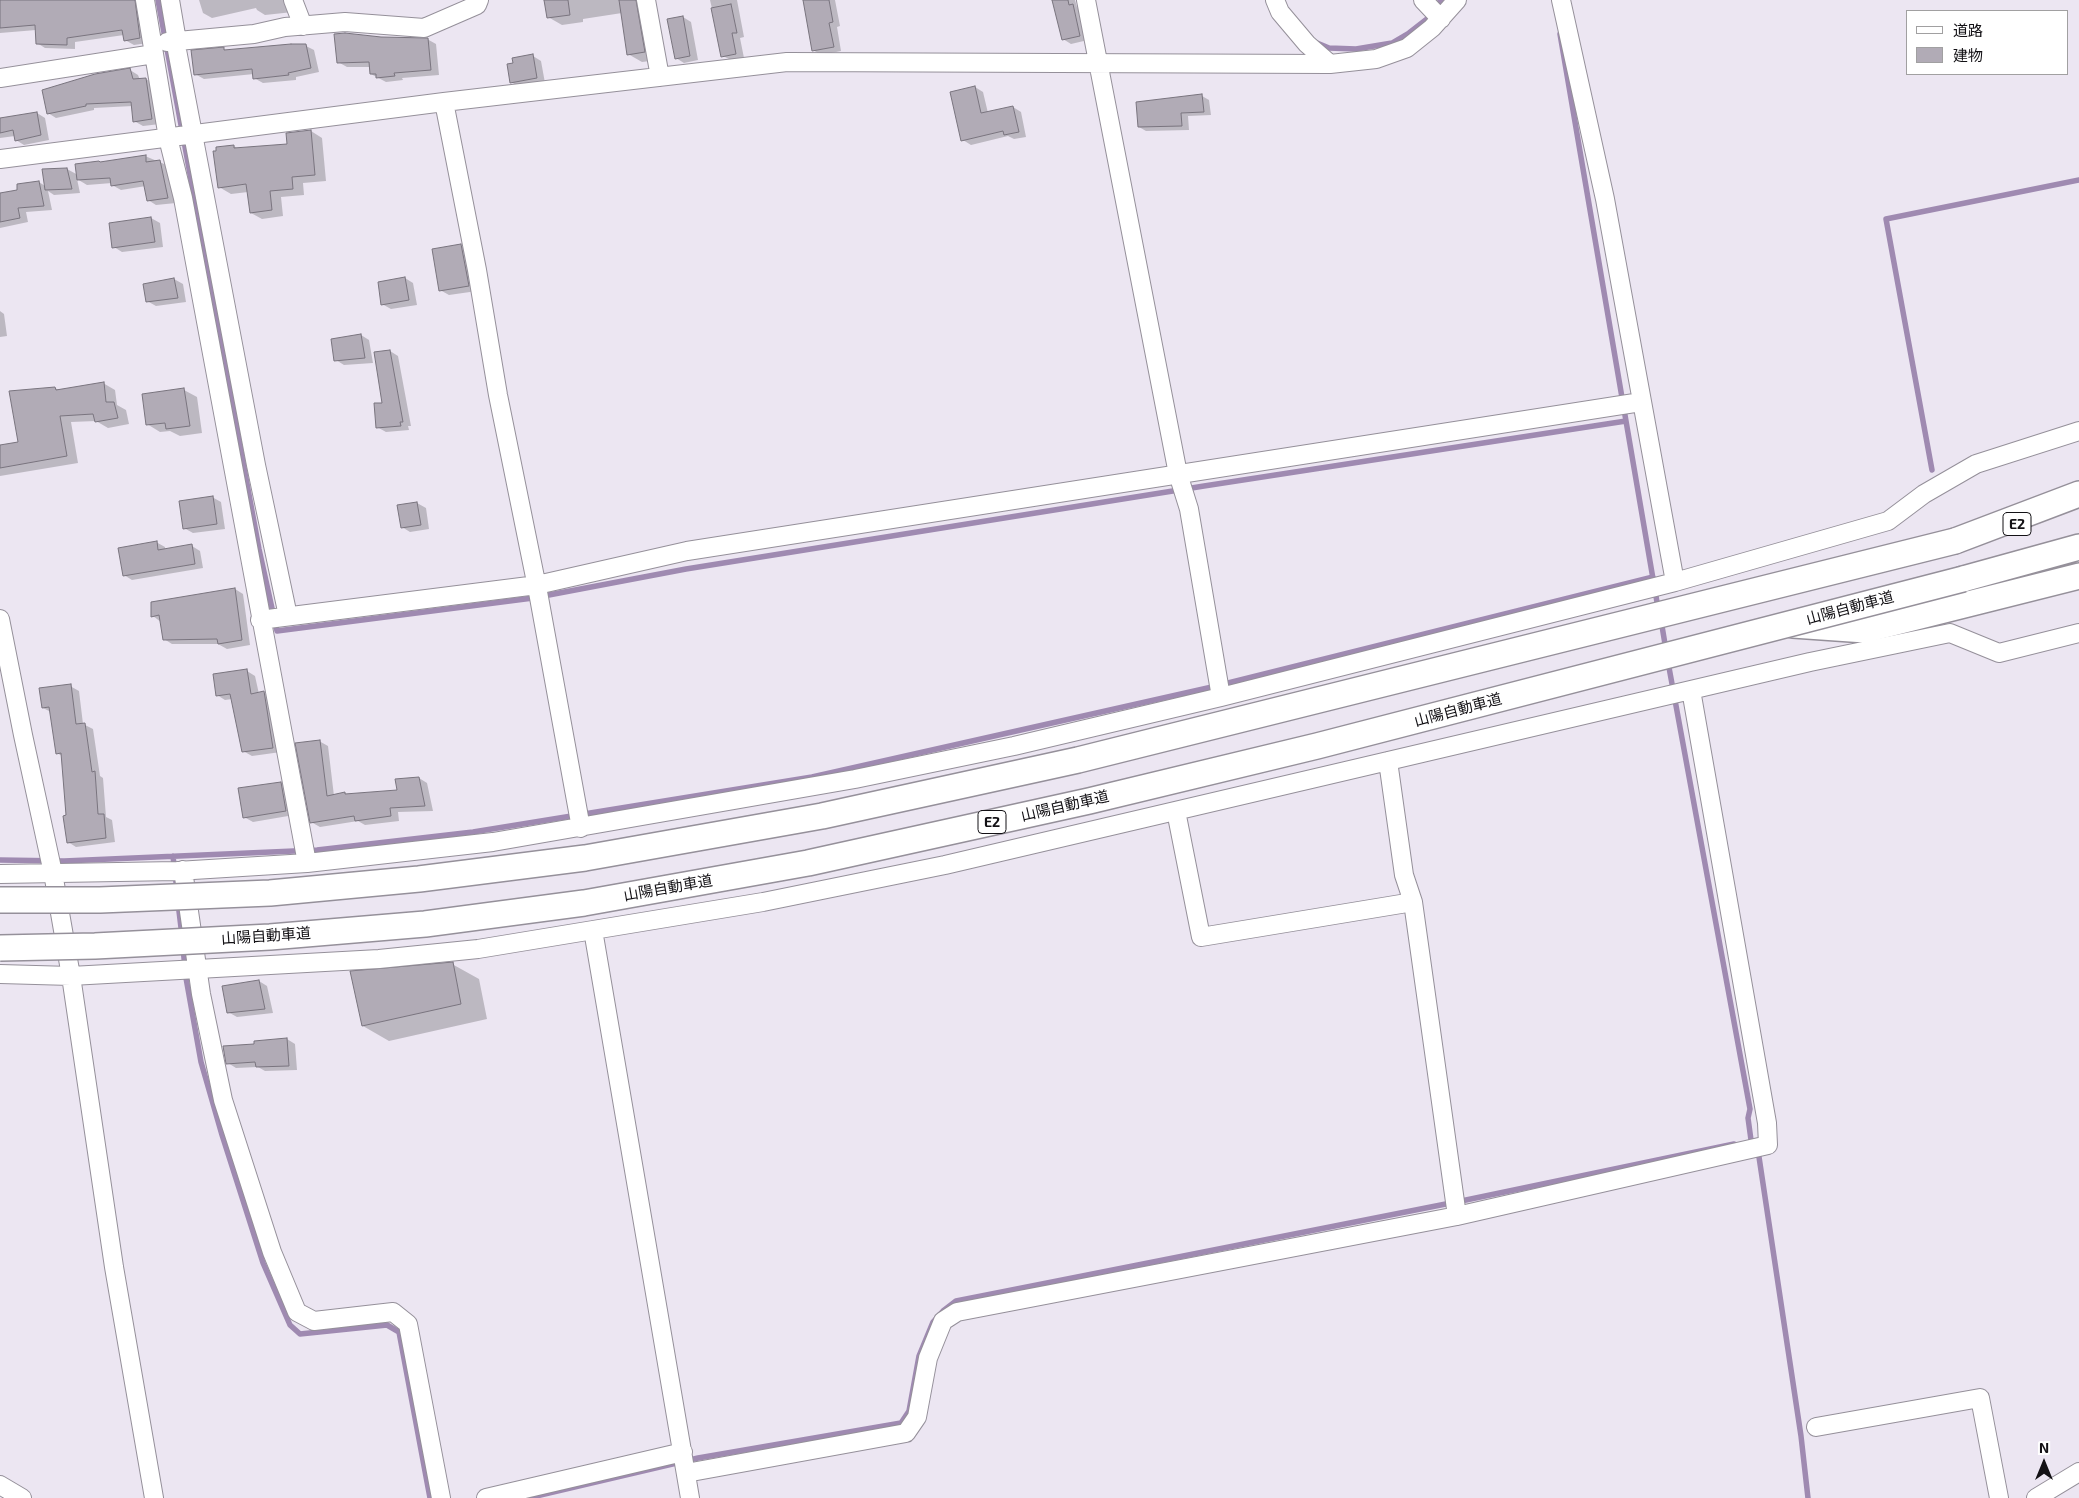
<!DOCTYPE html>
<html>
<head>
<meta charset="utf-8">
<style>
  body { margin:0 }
  #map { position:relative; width:2079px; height:1498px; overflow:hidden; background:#ece6f2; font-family:"Exo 2","Noto Sans JP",sans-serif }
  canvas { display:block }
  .legend { position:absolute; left:1906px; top:10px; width:162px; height:65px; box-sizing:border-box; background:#fff; border:1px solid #a1a0a1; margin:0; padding:6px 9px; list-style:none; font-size:15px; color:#131115 }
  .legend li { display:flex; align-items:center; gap:10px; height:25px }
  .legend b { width:25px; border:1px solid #a1a0a1 }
  .north { position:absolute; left:2019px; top:1438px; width:50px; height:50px; -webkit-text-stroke:4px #fff; paint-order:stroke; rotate:0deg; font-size:14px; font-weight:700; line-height:20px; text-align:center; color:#131115 }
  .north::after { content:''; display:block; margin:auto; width:18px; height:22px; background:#131115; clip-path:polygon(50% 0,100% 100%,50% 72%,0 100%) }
</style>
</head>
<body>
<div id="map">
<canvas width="2079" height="1498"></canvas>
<ul class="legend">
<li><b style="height:6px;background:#fff"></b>道路</li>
<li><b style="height:14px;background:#b1abb6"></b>建物</li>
</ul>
<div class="north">N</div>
</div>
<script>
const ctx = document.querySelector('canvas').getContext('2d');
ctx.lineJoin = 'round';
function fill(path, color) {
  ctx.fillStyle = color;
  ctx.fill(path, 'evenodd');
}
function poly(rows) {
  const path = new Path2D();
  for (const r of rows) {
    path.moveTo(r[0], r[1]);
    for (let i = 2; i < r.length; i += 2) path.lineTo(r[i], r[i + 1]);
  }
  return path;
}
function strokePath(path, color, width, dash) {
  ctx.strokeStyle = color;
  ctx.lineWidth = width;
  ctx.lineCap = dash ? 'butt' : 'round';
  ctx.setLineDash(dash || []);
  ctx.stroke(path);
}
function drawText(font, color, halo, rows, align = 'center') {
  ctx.font = font + ' "Exo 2","Noto Sans JP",sans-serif';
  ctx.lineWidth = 4;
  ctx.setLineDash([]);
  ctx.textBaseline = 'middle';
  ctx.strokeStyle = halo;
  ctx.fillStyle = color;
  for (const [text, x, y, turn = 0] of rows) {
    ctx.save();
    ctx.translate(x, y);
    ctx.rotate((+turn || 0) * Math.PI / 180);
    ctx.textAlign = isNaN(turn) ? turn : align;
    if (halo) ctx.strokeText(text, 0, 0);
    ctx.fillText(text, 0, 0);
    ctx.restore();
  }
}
fill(poly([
  [0,0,135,0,143,5,148,43,134,45,125,40,124,35,75,42,75,49,45,48,37,43,36,30,0,33],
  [199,0,290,0,293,12,265,15,257,10,256,8,212,18,203,13],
  [545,0,650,0,658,60,642,62,628,54,622,13,583,19,583,22,562,25,548,17],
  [710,0,737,0,744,37,740,38,744,58,731,60,723,56],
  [804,0,835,0,840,26,837,27,841,51,821,55,813,50],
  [1053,0,1075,0,1077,7,1081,10,1088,40,1071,44,1063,39],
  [683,17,691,22,698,60,684,63,676,58],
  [381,38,427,39,436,44,439,75,402,78,403,80,386,82,371,74,370,67,347,67,338,62],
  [306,46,314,50,319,72,296,77,296,80,263,83,254,78,254,74,204,79,195,74,224,49,227,51],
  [533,56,541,61,545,83,520,87,511,82],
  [130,70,138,75,140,80,146,79,154,84,160,124,143,126,134,121,133,106,94,108,94,110,56,118,48,113],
  [975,87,983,92,988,113,1013,107,1021,112,1026,137,1014,139,1008,136,971,145,963,140],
  [1202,96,1209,100,1211,115,1188,116,1189,130,1146,131,1139,127],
  [37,113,45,118,49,140,24,145,16,140,15,136,0,138,0,119],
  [311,131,322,138,326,181,303,183,304,195,281,197,283,216,262,219,251,213,248,192,231,194,219,187,234,146,238,149,288,145],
  [145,156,169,166,176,203,156,205,148,200,146,186,121,190,112,185,112,183,87,185,77,179,80,193,54,195,48,191,52,210,26,212,28,222,0,228,0,194,18,191,39,182,45,186,67,169,78,175,102,163],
  [151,218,160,223,163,247,122,252,114,247],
  [461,246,469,251,477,291,449,295,440,290],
  [405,278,413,283,417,305,391,309,382,304],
  [174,279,183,284,186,302,156,306,147,301],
  [0,311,4,314,7,336,0,337],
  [361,335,369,340,373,363,344,365,336,360],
  [390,351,398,356,411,426,408,426,409,430,386,432,377,427,384,404],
  [103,383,115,390,117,405,126,410,129,424,108,428,96,421,71,422,78,463,0,476,0,447,20,443,55,388,59,390],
  [184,390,197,397,202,433,180,436,170,431,160,432,147,424],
  [212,497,221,502,225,529,193,533,184,528],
  [417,503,426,508,429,529,410,532,402,527,398,506],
  [156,542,165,547,165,550,192,546,200,551,203,568,132,580,124,575],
  [235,589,243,594,250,645,227,649,218,644,172,644,164,639,161,622,153,616],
  [247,671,255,676,259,694,264,693,272,698,281,752,252,756,243,751,232,699,225,700,217,695],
  [70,686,79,691,83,724,93,729,100,776,103,778,106,817,112,820,115,842,76,847,68,842,62,756,57,753,51,712,43,708],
  [319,741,328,746,334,796,345,793,348,795,399,791,419,778,427,783,433,811,398,812,399,821,365,825,358,821,320,827,311,822],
  [281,783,289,788,294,815,253,822,244,817],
  [452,964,479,979,487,1019,389,1041,363,1026],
  [259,981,267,986,273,1013,237,1017,228,1012],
  [287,1039,295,1044,297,1070,265,1071,258,1067,236,1068,228,1063,255,1046]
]), '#0003');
strokePath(poly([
  [158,0,259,549,277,631,533,598,686,569,1204,486,1626,421,1658,608],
  [1560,34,1626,421],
  [1317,43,1329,48,1356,49,1392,43,1409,33,1427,19,1441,0],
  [1932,470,1886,219,2079,180],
  [1661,620,1666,650],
  [1668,662,1750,1109,1748,1118,1751,1140,1759,1157,1801,1436,1808,1498],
  [173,856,177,891],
  [0,860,64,861,317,850,473,832,812,777,1212,687,1653,577],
  [178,903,182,936],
  [183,948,186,978,201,1062,222,1135,263,1263,290,1325,300,1334,387,1325,399,1332,430,1498],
  [528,1498,698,1458,901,1423,909,1411,919,1356,933,1322,943,1311,956,1301,1466,1200,1734,1144]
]), '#9f8ab1', 5.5);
const building = poly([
  [0,0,135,0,140,38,124,41,122,30,67,38,67,45,36,44,35,25,0,28,0,0],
  [544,0,568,0,570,15,547,18,544,0],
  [619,0,636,0,645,52,627,55,619,0],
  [803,0,829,0,833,22,829,23,834,47,812,51,803,0],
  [1052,0,1068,0,1069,5,1073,4,1080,36,1062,40,1052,0],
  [731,4,737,33,732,33,736,54,721,57,711,8,731,4],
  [683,16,690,56,675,59,667,19,683,16],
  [345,33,381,37,428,38,431,70,394,73,395,76,376,78,376,74,370,74,369,62,337,63,334,34,345,33],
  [291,44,306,44,311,68,288,73,289,75,253,79,252,69,194,75,191,50,224,47,224,50,291,44],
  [533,54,537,78,510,83,507,64,513,63,512,58,533,54],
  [130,68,133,79,146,78,152,119,133,122,131,102,86,104,86,106,47,114,42,90,95,74,130,68],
  [975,86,981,113,1013,106,1019,132,1004,135,1003,131,961,141,950,92,975,86],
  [1202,94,1204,112,1181,113,1182,126,1138,127,1136,102,1202,94],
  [37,112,41,135,15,141,13,130,0,133,0,118,37,112],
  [311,130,315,175,292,177,293,189,270,191,272,210,250,213,246,184,218,188,213,151,216,151,216,147,234,145,234,148,287,144,286,133,311,130],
  [146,155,146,162,160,160,168,198,147,201,143,181,111,186,110,178,77,180,75,164,99,161,100,162,146,155],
  [67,168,72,189,45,190,42,169,67,168],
  [39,181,44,206,18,208,20,218,0,222,0,193,17,190,17,184,39,181],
  [151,217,155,242,112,248,109,223,151,217],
  [461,244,469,286,439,291,432,249,461,244],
  [405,277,409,300,381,305,378,282,405,277],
  [174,278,178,298,146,302,143,284,174,278],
  [361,334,365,358,334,361,331,339,361,334],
  [390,350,403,422,400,422,401,426,376,428,374,403,382,403,374,352,390,350],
  [104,382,106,402,114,402,118,418,95,422,93,414,60,416,67,456,0,468,0,445,18,442,9,391,55,387,56,390,104,382],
  [184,388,190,426,166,429,165,423,146,425,142,394,184,388],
  [213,496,217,524,183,529,179,501,213,496],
  [417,502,421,525,401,528,397,505,417,502],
  [157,541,158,550,192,544,195,564,123,576,118,548,157,541],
  [235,588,242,640,218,644,217,639,163,640,159,615,151,617,151,602,235,588],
  [247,669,251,694,264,691,273,748,242,752,230,694,216,696,213,674,247,669],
  [71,684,76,724,85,723,92,772,95,771,98,814,104,814,106,838,67,843,63,816,66,815,61,753,56,754,49,707,42,708,39,688,71,684],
  [320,740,327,796,345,792,345,794,397,790,395,779,419,777,425,806,390,808,391,816,355,821,354,816,310,823,295,743,320,740],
  [281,782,286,811,243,818,238,788,281,782],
  [453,962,461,1004,362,1026,350,971,453,962],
  [259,980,265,1009,227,1013,222,986,259,980],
  [287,1038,289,1066,256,1067,255,1062,226,1064,223,1046,254,1044,254,1041,287,1038]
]);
fill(building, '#b1abb6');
strokePath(building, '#79747e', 1);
const minor = poly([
  [145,0,168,138,183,198,307,863],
  [170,0,177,41,177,50,256,465,288,616],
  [293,0,303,26],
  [646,0,660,77],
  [1086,0,1178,474,1189,509,1221,697],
  [1275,0,1280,12,1307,44,1330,64],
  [1423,0,1441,19],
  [1561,0,1605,199,1675,582],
  [167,42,254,34,285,27,345,22,424,28,477,5,479,0],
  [0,78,154,54],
  [444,102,477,270,498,395,538,592,581,828],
  [0,159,444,102,787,62,1330,64,1376,59,1407,48,1432,28,1457,0],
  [0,619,23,735,53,873,71,976,114,1267,154,1498],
  [260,620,537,585,687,551,1641,402],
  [1388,761,1404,875,1413,902,1457,1216],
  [1176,811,1201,937,1413,902],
  [183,870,201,994,223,1100,272,1252,297,1312,314,1321,393,1312,408,1324,441,1498],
  [0,874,177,871,307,863,493,842,855,779,1014,746,1221,697,1675,582,1888,521,1924,494,1976,464,2079,431],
  [593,930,690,1498],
  [0,974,71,976,379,959,478,949,763,902,945,865,1810,662,1950,633,1999,653,2079,633],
  [1816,1427,1980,1398,1999,1498],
  [686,1473,906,1433,917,1417,928,1358,943,1321,957,1312,1457,1216,1768,1145,1767,1123,1691,690],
  [0,1485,22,1498],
  [486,1498,683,1452],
  [2036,1498,2079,1472]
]);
const highway = poly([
  [1955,541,2079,494],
  [1963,579,2079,547],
  [1793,625,1865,630,2079,576]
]);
strokePath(minor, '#95909a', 20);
strokePath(highway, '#95909a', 28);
strokePath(minor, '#fff', 18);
strokePath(highway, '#fff', 25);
const highwayBridge = poly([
  [0,900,100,900,270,893,419,879,585,858,822,816,1078,760,1955,541],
  [0,948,95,946,270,937,425,924,584,903,808,863,1089,801,1317,746,1963,579]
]);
strokePath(highwayBridge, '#95909a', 28, []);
strokePath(highwayBridge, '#fff', 25);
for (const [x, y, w] of [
  [2017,524,28],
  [992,822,28]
]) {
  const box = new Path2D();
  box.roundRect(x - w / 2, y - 11.5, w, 23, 4);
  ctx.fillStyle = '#fff';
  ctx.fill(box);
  strokePath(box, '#131115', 1);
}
drawText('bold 14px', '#131115', null, [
  ["E2",2017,524],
  ["E2",992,822]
]);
drawText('15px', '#131115', '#fff', [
  ["山陽自動車道",1850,608,-15],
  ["山陽自動車道",1458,710,-15],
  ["山陽自動車道",1065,806,-13],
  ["山陽自動車道",668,888,-10],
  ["山陽自動車道",266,936,-4]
]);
</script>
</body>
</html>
